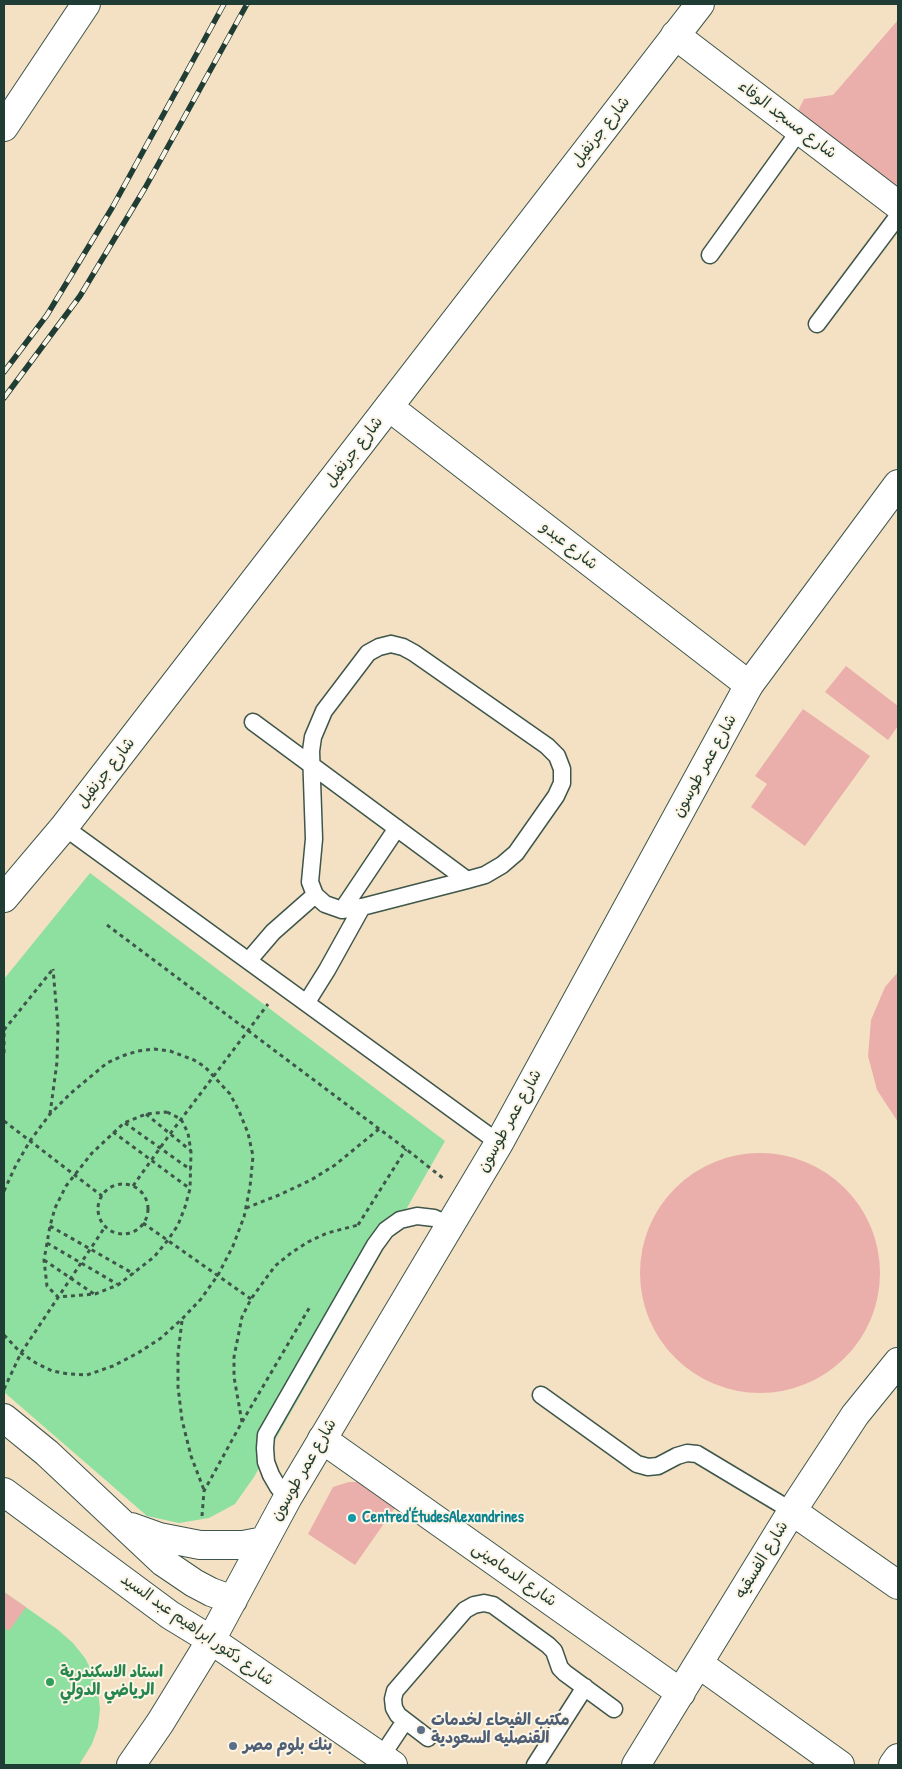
<!DOCTYPE html>
<html>
<head>
<meta charset="utf-8">
<style>
  body { margin:0 }
  #map { position:relative; width:902px; height:1769px; overflow:hidden; background:#f4e1c4; font-family:"Patrick Hand",sans-serif }
  canvas { display:block }
  .frame { position:absolute; inset:0; border:5px solid #1f3d34; pointer-events:none }
</style>
</head>
<body>
<div id="map">
<canvas width="902" height="1769"></canvas>
<div class="frame"></div>
</div>
<script>
const ctx = document.querySelector('canvas').getContext('2d');
ctx.lineJoin = 'round';
function fill(path, color) {
  ctx.fillStyle = color;
  ctx.fill(path, 'evenodd');
}
function poly(rows) {
  const path = new Path2D();
  for (const r of rows) {
    if (r.length === 3) {
      path.moveTo(r[0] + r[2], r[1]);
      path.arc(r[0], r[1], r[2], 0, 2 * Math.PI);
      continue;
    }
    path.moveTo(r[0], r[1]);
    for (let i = 2; i < r.length; i += 2) path.lineTo(r[i], r[i + 1]);
  }
  return path;
}
function strokePath(path, color, width, dash) {
  ctx.strokeStyle = color;
  ctx.lineWidth = width;
  ctx.lineCap = dash ? 'butt' : 'round';
  ctx.setLineDash(dash || []);
  ctx.stroke(path);
}
function drawText(font, color, halo, rows, align = 'center') {
  ctx.font = font + ' "Patrick Hand","Playpen Sans Arabic",sans-serif';
  ctx.lineWidth = 4;
  ctx.setLineDash([]);
  ctx.textBaseline = 'middle';
  ctx.strokeStyle = halo;
  ctx.fillStyle = color;
  for (const [text, x, y, turn = 0] of rows) {
    ctx.save();
    ctx.translate(x, y);
    ctx.rotate((+turn || 0) * Math.PI / 180);
    ctx.textAlign = isNaN(turn) ? turn : align;
    if (halo) ctx.strokeText(text, 0, 0);
    ctx.fillText(text, 0, 0);
    ctx.restore();
  }
}
fill(poly([
  [90,873,445,1141,254,1477,235,1504,209,1518,179,1523,147,1516,4,1392,4,979],
  [4,1592,57,1629,73,1643,85,1658,93,1674,98,1691,100,1709,98,1727,92,1744,79,1765,4,1765]
]), '#8ee0a0');
fill(poly([
  [898,20,898,188,795,117,804,99,833,95],
  [846,666,898,706,898,726,888,740,825,692],
  [803,709,870,756,805,846,751,807,767,784,755,776],
  [898,972,898,1122,877,1090,868,1056,871,1020,885,987],
  [760,1273,120],
  [349,1482,368,1482,399,1502,355,1565,308,1534,333,1487],
  [4,1592,26,1607,9,1631,4,1627]
]), '#eaafaa');
const lane = poly([
  [710,255,800,130],
  [817,324,898,216],
  [391,644,403,647,414,653,547,746,557,756,562,769,562,783,556,796,516,853,502,865,485,875,467,880,362,907,342,910,325,904,315,895,310,882,314,839,311,751,313,737,324,711,368,653,379,647,391,644],
  [253,722,467,880],
  [64,827,499,1143],
  [342,910,397,828],
  [249,960,273,932,315,895],
  [307,1002,327,970,362,907],
  [541,1395,637,1464,648,1467,658,1466,677,1456,687,1453,697,1454,792,1511],
  [288,1497,278,1487,271,1475,266,1462,265,1448,266,1435,375,1245,386,1230,400,1220,417,1216,434,1218,450,1225],
  [428,1738,398,1715,394,1708,393,1699,395,1691,465,1610,474,1605,484,1603,493,1605,548,1645,554,1651,560,1668,565,1673,614,1709],
  [381,1757,405,1721],
  [535,1765,585,1687]
]);
const street = poly([
  [675,35,898,205],
  [389,407,749,685],
  [322,1439,681,1693],
  [792,1511,898,1585],
  [699,1664,840,1765],
  [636,1765,792,1511,855,1415,898,1362],
  [893,1765,898,1758]
]);
const secondary = poly([
  [4,127,86,4],
  [4,898,64,827,700,4],
  [4,1418,47,1453,163,1562,194,1583,211,1592,233,1600],
  [4,1492,170,1615,211,1640,393,1765],
  [131,1527,159,1537,200,1545,243,1545,264,1541],
  [131,1765,160,1723,211,1640,288,1497,499,1143,749,685,898,484]
]);
strokePath(lane, '#3f564a', 19);
strokePath(street, '#3f564a', 30);
strokePath(secondary, '#3f564a', 30);
strokePath(poly([
  [107,925,406,1149,444,1179],
  [4,1030,53,969],
  [4,1053,4,1029],
  [167,1112,181,1119,188,1133,191,1152,190,1189,185,1207,178,1225,168,1240,154,1257,118,1285,95,1294,58,1297,47,1286,44,1260,50,1226,55,1208,66,1186,92,1153,124,1123,146,1114,167,1112],
  [50,1114,57,1062,58,1026,53,969],
  [146,1114,191,1151],
  [4,1121,102,1196],
  [125,1123,191,1170],
  [113,1132,189,1188],
  [123,1209,25],
  [133,1186,170,1134,268,1004],
  [4,1191,16,1165,30,1141,50,1114,71,1093,107,1063,122,1056,138,1051,154,1049,170,1051,194,1060,205,1067,230,1094,239,1111,248,1133,253,1156,250,1187,244,1217,233,1246,218,1275,201,1299,182,1319,161,1338,138,1353,113,1366,87,1375,69,1374,52,1371,36,1363,21,1353,4,1335],
  [246,1208,279,1195,311,1180,335,1165,379,1129],
  [143,1223,251,1299],
  [358,1225,406,1149],
  [50,1226,134,1274],
  [47,1243,117,1284],
  [44,1260,94,1294],
  [182,1321,178,1353,178,1387,182,1420,191,1456,204,1490],
  [4,1389,21,1353,105,1227],
  [242,1422,234,1377,234,1357,242,1317,251,1299,275,1266,291,1253,308,1242,327,1233,358,1225],
  [202,1516,204,1491,242,1422,311,1305]
]), '#3f564a', 3, [4, 4]);
strokePath(lane, '#fff', 16);
strokePath(street, '#fff', 28);
strokePath(secondary, '#fff', 28);
const rail = poly([
  [4,372,47,315,112,208,224,4],
  [4,398,80,296,145,188,247,4]
]);
strokePath(rail, '#1f3d34', 5.5);
strokePath(rail, '#fcf5e5', 4, [11]);
for (const [x, y, r, color] of [
  [352,1518,5,"#0f9aa8"],
  [50,1682,5,"#2e9e5b"],
  [421,1730,5,"#5c6f8a"],
  [233,1746,5,"#5c6f8a"]
]) {
  const dot = new Path2D();
  dot.arc(x, y, r, 0, 2 * Math.PI);
  ctx.fillStyle = color;
  ctx.fill(dot);
  strokePath(dot, '#fcf5e5', 2);
}
drawText('16px', '#1f3d34', '#fcf5e5', [
  ["شارع مسجد الوفاء",787,120,37],
  ["شارع جرنفيل",601,132,-52],
  ["شارع جرنفيل",354,452,-52],
  ["شارع عبدو",569,546,38],
  ["شارع عمر طوسون",705,766,-61],
  ["شارع جرنفيل",106,773,-52],
  ["شارع عمر طوسون",510,1121,-61],
  ["شارع عمر طوسون",304,1470,-60],
  ["شارع الفسقيه",762,1560,-59],
  ["شارع الدمامينى",514,1575,35],
  ["شارع دكتور ابراهيم عبد السيد",197,1630,35]
]);
drawText('bold 16px', '#0d838f', '#fcf5e5', [
  ["Centred'ÉtudesAlexandrines",362,1518]
], 'left');
drawText('bold 16px', '#27864d', '#fcf5e5', [
  ["استاد الاسكندرية",60,1673],
  ["الرياضي الدولي",60,1691]
], 'left');
drawText('bold 16px', '#4e5e75', '#fcf5e5', [
  ["مكتب الفيحاء لخدمات",431,1721],
  ["القنصليه السعودية",431,1739],
  ["بنك بلوم مصر",243,1746]
], 'left');
</script>
</body>
</html>
